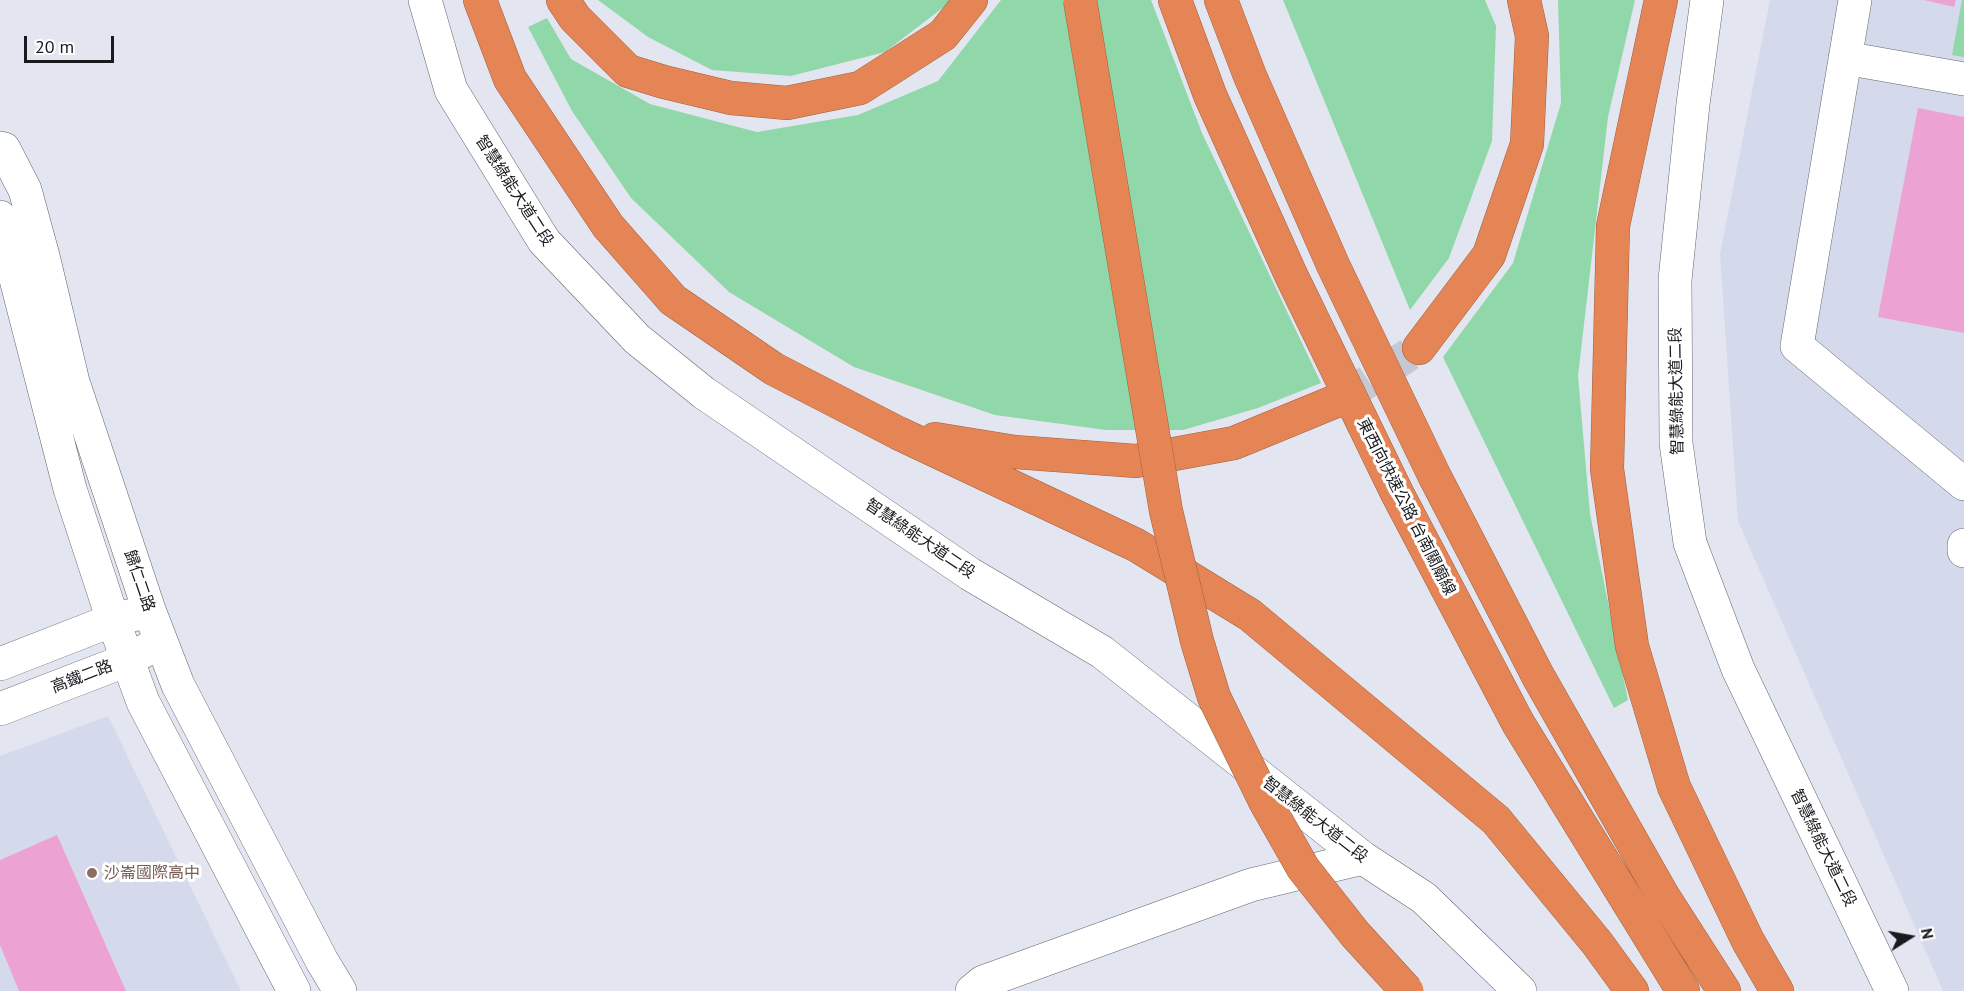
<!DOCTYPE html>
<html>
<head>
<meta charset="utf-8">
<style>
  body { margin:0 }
  #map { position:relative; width:1964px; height:991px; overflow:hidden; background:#e3e6f1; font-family:"PT Sans",sans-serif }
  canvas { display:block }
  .north { position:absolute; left:1880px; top:907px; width:60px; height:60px; -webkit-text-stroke:4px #fff; paint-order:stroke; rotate:79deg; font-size:16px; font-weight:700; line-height:24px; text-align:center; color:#191a1e }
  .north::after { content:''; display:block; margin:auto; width:21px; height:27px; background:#191a1e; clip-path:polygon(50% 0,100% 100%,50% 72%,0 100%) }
  .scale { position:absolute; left:24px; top:36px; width:90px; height:27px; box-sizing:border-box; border:3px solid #191a1e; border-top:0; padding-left:8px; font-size:18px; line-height:21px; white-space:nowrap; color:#191a1e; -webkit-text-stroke:4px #fff; paint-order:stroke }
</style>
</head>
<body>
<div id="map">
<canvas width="1964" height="991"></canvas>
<div class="north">N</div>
<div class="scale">20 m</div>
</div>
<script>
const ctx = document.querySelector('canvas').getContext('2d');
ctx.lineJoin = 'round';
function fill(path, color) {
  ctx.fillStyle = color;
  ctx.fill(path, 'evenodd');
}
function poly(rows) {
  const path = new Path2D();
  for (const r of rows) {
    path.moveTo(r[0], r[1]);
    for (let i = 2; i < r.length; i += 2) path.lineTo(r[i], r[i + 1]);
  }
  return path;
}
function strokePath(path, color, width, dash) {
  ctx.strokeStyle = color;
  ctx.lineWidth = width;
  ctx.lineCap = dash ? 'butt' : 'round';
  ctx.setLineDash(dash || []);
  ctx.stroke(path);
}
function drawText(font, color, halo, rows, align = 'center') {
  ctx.font = font + ' "PT Sans","Noto Sans TC",sans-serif';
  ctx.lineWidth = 6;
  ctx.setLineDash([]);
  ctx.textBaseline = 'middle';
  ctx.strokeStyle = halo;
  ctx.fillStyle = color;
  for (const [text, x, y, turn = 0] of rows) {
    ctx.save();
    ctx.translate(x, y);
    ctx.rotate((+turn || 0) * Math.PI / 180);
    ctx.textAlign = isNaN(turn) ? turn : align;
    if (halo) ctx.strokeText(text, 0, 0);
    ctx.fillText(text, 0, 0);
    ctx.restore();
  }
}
fill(poly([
  [1770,0,1964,0,1964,991,1943,991,1738,521,1720,254],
  [108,716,241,991,0,991,0,756]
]), '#d5d9ec');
fill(poly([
  [598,0,953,0,885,52,791,76,712,70,648,37],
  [1001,0,1151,0,1202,133,1321,383,1258,408,1183,430,1106,430,995,415,854,367,729,292,631,198,572,111,528,27,547,18,571,59,650,104,757,132,858,115,938,81],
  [1283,0,1485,0,1496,26,1492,141,1449,258,1410,310],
  [1558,0,1635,0,1608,117,1578,376,1590,514,1628,700,1614,708,1443,357,1513,263,1561,103],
  [1962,0,1964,0,1964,57,1952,55]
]), '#90d8a9');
fill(poly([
  [1924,0,1956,0,1954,7],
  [1918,108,1964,117,1964,333,1878,317],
  [57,835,126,991,19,991,0,945,0,860]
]), '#eda2d4');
strokePath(poly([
  [1341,399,1419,348]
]), '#c5c7d1', 33, [33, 16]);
const minor = poly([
  [425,0,451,90,544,241,637,339,704,393,970,574,1102,652,1363,858,1424,898,1520,991],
  [1707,0,1693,104,1675,280,1676,443,1690,543,1738,669,1892,991],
  [1855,0,1797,346,1964,484],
  [1845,58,1964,79],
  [0,148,4,149,25,190,43,256,73,382,149,610,178,685,322,961,340,991],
  [0,217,70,489,113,620,143,702,294,991],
  [1964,545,1964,551],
  [0,664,113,620,133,615],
  [0,709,127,660,146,650],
  [972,991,983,982,1251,885,1363,858]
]);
const highway = poly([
  [480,0,510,79,608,226,673,300,774,369,898,433,1136,545,1250,615,1496,820,1597,943,1632,991],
  [563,0,575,18,628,71,664,82,731,98,787,103,860,88,943,35,971,0],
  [1175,0,1210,95,1291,275,1397,493,1518,723,1683,991],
  [1221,0,1250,76,1333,265,1434,475,1538,676,1663,896,1724,991],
  [1661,0,1613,226,1607,469,1632,646,1674,787,1748,941,1777,991],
  [1419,348,1489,255,1527,144,1532,36,1524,0],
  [935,439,1015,452,1136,461,1234,443,1341,399]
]);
strokePath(minor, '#62656e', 34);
strokePath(highway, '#9e6042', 34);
strokePath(minor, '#fff', 33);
strokePath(highway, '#e58556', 33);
const highwayBridge = poly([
  [1080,0,1166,511,1197,641,1214,697,1265,801,1303,868,1355,934,1407,991]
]);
strokePath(highwayBridge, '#9e6042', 34, []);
strokePath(highwayBridge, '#e58556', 33);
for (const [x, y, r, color] of [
  [92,873,6,"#8d6e63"]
]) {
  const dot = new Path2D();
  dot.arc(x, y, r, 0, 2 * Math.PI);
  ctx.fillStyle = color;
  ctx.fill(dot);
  strokePath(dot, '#fff', 2);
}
drawText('16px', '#191a1e', '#fff', [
  ["智慧綠能大道二段",514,191,57],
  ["智慧綠能大道二段",1677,391,-91],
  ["東西向快速公路 台南關廟線",1406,507,63],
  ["智慧綠能大道二段",920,539,34],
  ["歸仁二路",139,581,71],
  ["高鐵二路",82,677,-21],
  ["智慧綠能大道二段",1315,820,38],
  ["智慧綠能大道二段",1823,848,64]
]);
drawText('16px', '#785e54', '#fff', [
  ["沙崙國際高中",104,873]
], 'left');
</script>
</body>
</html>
